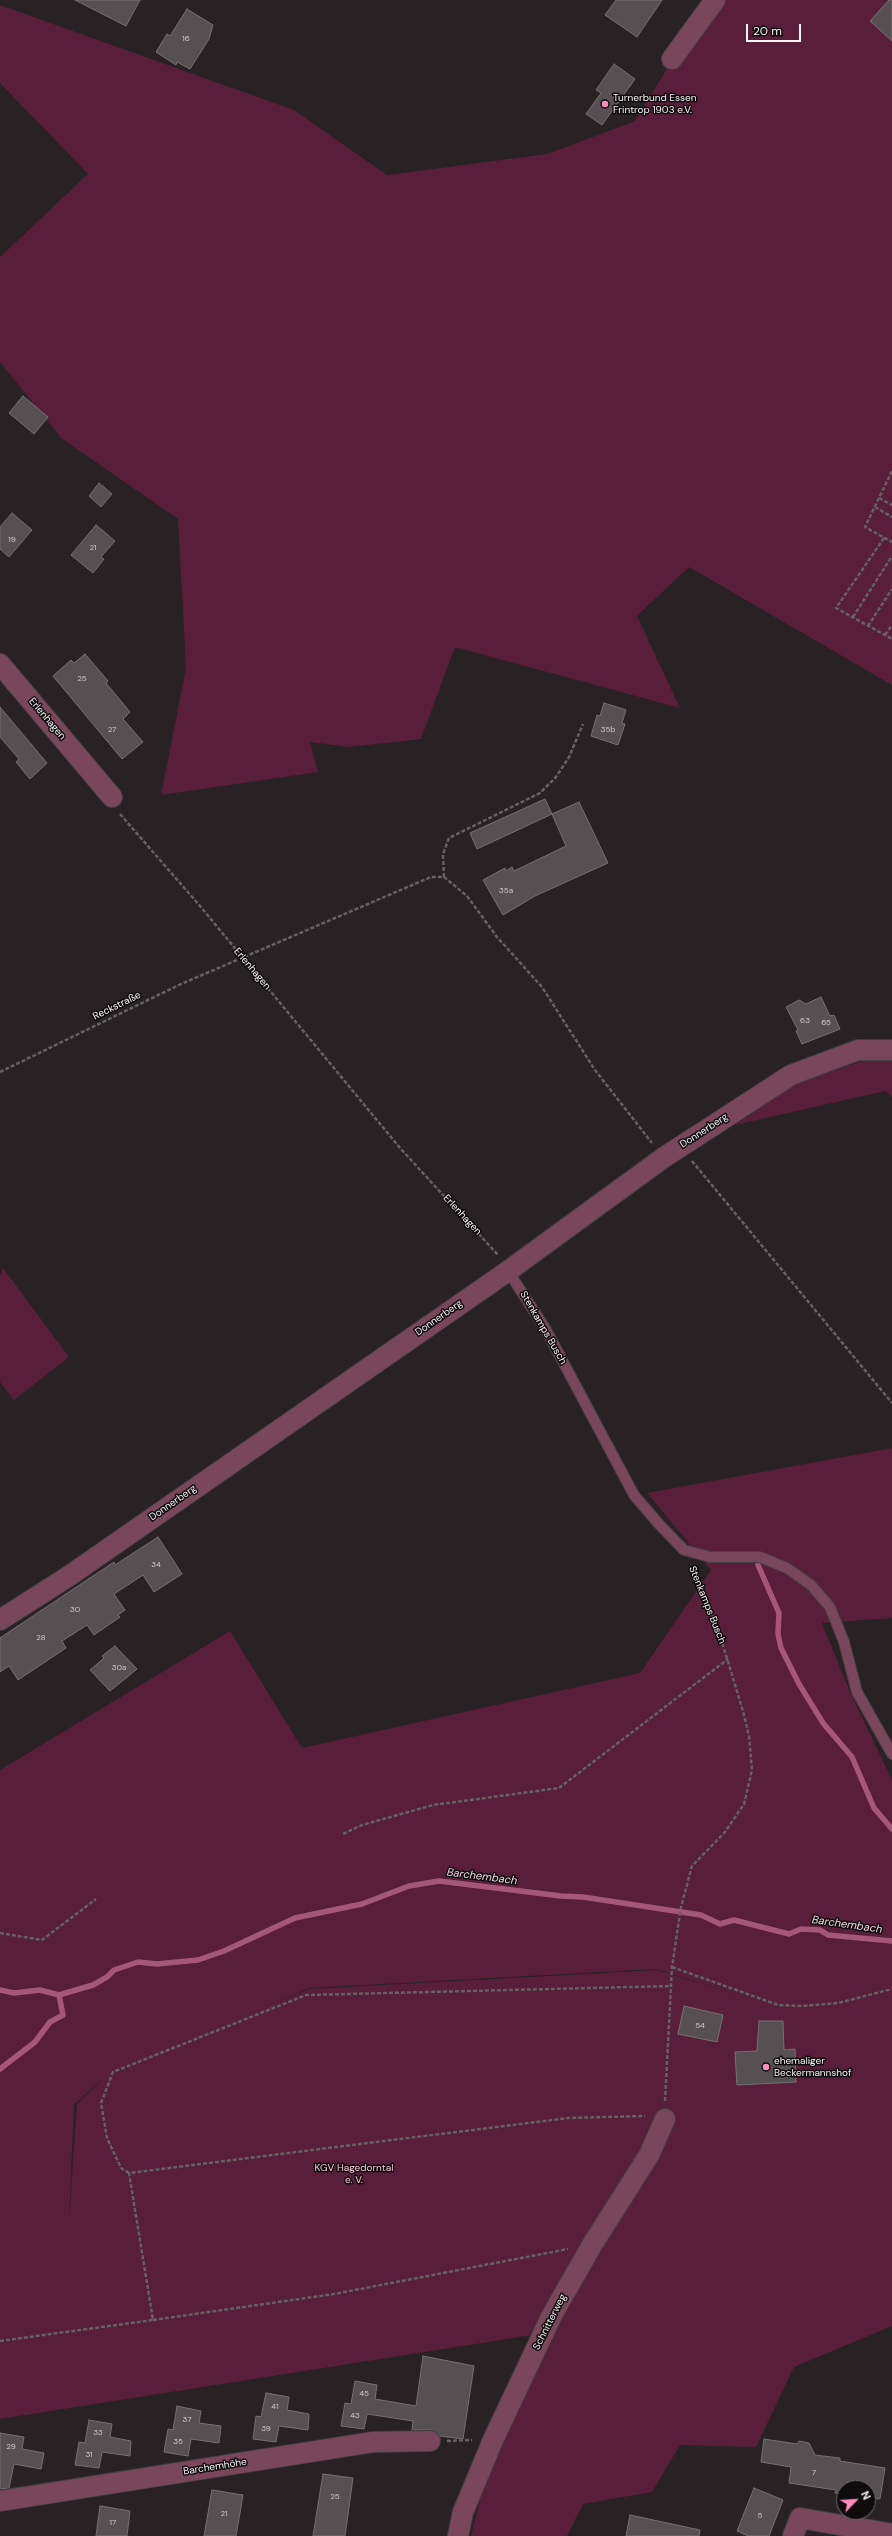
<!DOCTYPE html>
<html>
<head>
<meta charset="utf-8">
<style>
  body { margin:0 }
  #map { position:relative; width:892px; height:2536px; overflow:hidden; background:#282224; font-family:"DM Sans",sans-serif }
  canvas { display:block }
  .north { position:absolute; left:836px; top:2480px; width:40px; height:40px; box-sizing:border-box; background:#0f0c0d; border:1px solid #6c686a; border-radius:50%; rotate:65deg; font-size:11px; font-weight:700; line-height:16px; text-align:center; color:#f7f3f5 }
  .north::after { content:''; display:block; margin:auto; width:14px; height:18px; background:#fe8ebd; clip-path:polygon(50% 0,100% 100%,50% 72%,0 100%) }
  .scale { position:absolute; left:746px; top:24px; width:55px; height:18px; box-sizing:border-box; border:2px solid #f7f3f5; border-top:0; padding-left:5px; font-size:12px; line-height:14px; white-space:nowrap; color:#f7f3f5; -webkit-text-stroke:3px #0f0c0d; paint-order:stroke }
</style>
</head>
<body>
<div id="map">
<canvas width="892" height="2536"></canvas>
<div class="north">N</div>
<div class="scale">20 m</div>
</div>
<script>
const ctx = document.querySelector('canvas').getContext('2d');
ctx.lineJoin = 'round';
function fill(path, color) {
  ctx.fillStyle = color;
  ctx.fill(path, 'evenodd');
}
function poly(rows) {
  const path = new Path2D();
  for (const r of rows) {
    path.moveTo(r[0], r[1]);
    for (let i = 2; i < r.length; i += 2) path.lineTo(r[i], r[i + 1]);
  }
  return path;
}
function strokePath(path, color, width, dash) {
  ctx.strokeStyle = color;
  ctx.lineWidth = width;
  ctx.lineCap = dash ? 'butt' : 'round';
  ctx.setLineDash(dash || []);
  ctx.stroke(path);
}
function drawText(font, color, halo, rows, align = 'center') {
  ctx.font = font + ' "DM Sans",sans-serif';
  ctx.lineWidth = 3;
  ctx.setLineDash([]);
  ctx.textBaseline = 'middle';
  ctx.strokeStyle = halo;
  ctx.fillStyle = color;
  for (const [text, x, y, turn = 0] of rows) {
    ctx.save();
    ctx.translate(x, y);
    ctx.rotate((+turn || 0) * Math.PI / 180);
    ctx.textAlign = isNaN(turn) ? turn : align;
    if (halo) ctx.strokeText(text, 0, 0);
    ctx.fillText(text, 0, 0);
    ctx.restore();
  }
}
fill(poly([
  [717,0,892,0,892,685,689,567,637,616,680,708,455,647,421,739,349,747,310,742,318,772,161,795,186,668,178,519,61,438,0,362,0,257,88,174,0,83,0,5,294,110,387,175,547,154,635,121,670,64],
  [862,1061,892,1061,892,1097,885,1091,735,1125,797,1083],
  [3,1268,69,1357,14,1400,0,1382,0,1276],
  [892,1448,892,1618,822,1623,850,1692,892,1780,892,2326,794,2367,756,2447,680,2445,652,2492,583,2504,567,2536,471,2536,499,2423,539,2334,0,2419,0,1770,230,1631,302,1748,640,1673,711,1570,647,1493],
  [656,1969,755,2000,657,1970,310,1989,267,2006,310,1988],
  [109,2073,77,2104,69,2219,74,2105]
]), '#591e39');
strokePath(poly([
  [758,1565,779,1613,778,1634,781,1648,799,1684,823,1723,852,1757,874,1808,892,1829],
  [0,1990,14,1993,40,1990,59,1995],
  [0,2069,35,2042,50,2022,63,2015,59,1995,93,1985,107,1977,114,1970,138,1962,157,1964,198,1960,224,1951,295,1918,362,1904,409,1886,439,1881,561,1896,583,1897,701,1915,720,1924,734,1920,789,1934,801,1929,820,1930,828,1935,892,1941]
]), '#a55778', 5.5);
const building = poly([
  [75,0,140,0,126,26,75,0],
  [616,0,662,0,637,37,605,15,616,0],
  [889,0,892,0,892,41,870,21,889,0],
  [187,9,213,25,209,39,190,69,177,62,176,65,156,52,167,34,170,36,187,9],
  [614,64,635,79,602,125,586,114,601,93,596,90,614,64],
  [23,396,48,417,34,434,9,413,23,396],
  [99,483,112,494,101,507,89,496,99,483],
  [12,513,32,530,9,557,0,549,0,527,12,513],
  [96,525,115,541,101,557,104,559,93,573,71,555,96,525],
  [85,654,108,681,106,683,130,712,123,719,143,742,122,759,53,676,71,660,74,663,85,654],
  [604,703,626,710,622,723,625,724,618,745,591,736,597,715,600,716,604,703],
  [0,707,47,763,30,779,16,762,19,759,0,737,0,707],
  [545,799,552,814,477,849,470,833,545,799],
  [579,802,608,863,535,896,503,915,483,880,505,868,506,871,512,867,514,871,566,846,552,814,579,802],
  [821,997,830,1016,834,1015,840,1029,802,1044,796,1031,798,1030,786,1007,799,1000,806,1004,821,997],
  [158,1537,182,1574,154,1592,143,1575,114,1594,125,1610,118,1615,120,1617,94,1635,87,1625,62,1641,66,1648,18,1680,9,1666,0,1672,0,1638,114,1562,115,1565,158,1537],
  [115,1646,137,1669,110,1691,90,1670,104,1658,102,1656,115,1646],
  [684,2006,723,2015,717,2042,678,2034,684,2006],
  [759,2021,783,2021,784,2050,795,2049,796,2082,737,2085,735,2052,757,2051,759,2021],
  [423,2356,474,2366,463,2439,440,2436,430,2430,412,2430,413,2421,367,2414,364,2429,341,2426,345,2403,351,2404,355,2381,377,2385,375,2399,416,2406,423,2356],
  [266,2393,289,2397,287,2410,309,2414,308,2430,279,2426,276,2442,253,2439,256,2416,261,2417,266,2393],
  [177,2406,201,2411,199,2423,221,2426,219,2443,191,2439,188,2456,164,2452,168,2429,173,2430,177,2406],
  [89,2420,112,2424,110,2437,131,2441,130,2456,102,2452,99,2468,75,2465,79,2442,85,2443,89,2420],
  [0,2433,24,2437,22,2449,44,2453,41,2469,14,2464,9,2488,0,2489,0,2433],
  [764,2439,797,2444,799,2441,809,2443,815,2455,840,2458,840,2461,885,2468,880,2499,868,2498,868,2488,844,2488,844,2494,835,2493,836,2490,789,2483,791,2467,761,2462,764,2439],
  [323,2474,353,2478,345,2536,313,2536,323,2474],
  [754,2488,783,2500,769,2536,748,2536,737,2531,754,2488],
  [212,2490,243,2495,236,2536,204,2536,212,2490],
  [100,2506,130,2511,127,2536,96,2536,100,2506],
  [630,2515,700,2530,699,2536,626,2536,630,2515]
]);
fill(building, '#575053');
strokePath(building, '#777072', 1);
const lane = poly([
  [508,1271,545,1328,634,1495,658,1523,684,1550,710,1557,760,1557,787,1568,811,1585,830,1607,844,1642,857,1692,892,1754]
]);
const street = poly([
  [672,59,715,0],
  [0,664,112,797],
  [0,1620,69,1576,508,1271,663,1158,791,1075,858,1050,892,1050],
  [0,2501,373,2442,430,2441],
  [458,2536,463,2512,493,2440,552,2315,592,2245,649,2155,665,2119],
  [793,2536,800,2518,892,2534]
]);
strokePath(lane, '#453f41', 12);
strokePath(street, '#453f41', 22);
strokePath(poly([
  [892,471,865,527,892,542],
  [879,498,892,505],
  [875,507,892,517],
  [884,538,836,608,892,639],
  [853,617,892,556],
  [868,626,892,589],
  [885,635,892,625],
  [120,814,200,906,400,1148,498,1255],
  [444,877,443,854,449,838,540,793,556,777,569,757,583,724],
  [0,1072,181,984,431,877,444,877,467,896,497,937,542,987,595,1070,652,1143],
  [692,1161,892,1403],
  [343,1834,362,1825,433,1805,559,1788,728,1659],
  [0,1933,42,1940,96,1899],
  [672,1967,778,2005,802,2006,838,2003,892,1989],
  [665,2101,672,1967,681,1907,692,1866,725,1832,744,1804,752,1770,749,1736,743,1711,718,1629,692,1567],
  [129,2173,121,2168,107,2138,101,2103,113,2072,306,1995,672,1986],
  [153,2320,334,2294,568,2249],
  [0,2341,153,2320,129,2173,568,2118,645,2116],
  [447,2441,472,2440]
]), '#666163', 2.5, [4, 2]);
strokePath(lane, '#7a465c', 10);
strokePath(street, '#7a465c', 20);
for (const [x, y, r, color] of [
  [605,104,4,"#fe8ebd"],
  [766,2067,4,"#fe8ebd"]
]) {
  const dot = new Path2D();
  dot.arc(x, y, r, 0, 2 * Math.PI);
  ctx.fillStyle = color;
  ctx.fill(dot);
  strokePath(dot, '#0f0c0d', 1.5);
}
drawText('8px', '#cfcacc', null, [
  ["16",186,39],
  ["19",12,540],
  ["21",93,548],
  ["25",82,679],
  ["27",112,730],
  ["35b",608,730],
  ["35a",506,891],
  ["63",805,1021],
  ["65",826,1023],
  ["34",156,1565],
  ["30",75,1610],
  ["28",41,1638],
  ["30a",119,1668],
  ["54",700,2026],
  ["45",364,2394],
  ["41",275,2407],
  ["43",355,2416],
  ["37",187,2420],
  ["39",266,2429],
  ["33",98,2433],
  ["35",178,2442],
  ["29",11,2447],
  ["31",89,2455],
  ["7",814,2473],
  ["25",335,2497],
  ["21",224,2514],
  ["5",760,2516],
  ["17",113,2523]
]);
drawText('10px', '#f7f3f5', '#0f0c0d', [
  ["Turnerbund Essen",613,98],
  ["Frintrop 1903 e.V.",613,110],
  ["ehemaliger",774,2061],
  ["Beckermannshof",774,2073]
], 'left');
drawText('10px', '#f7f3f5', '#0f0c0d', [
  ["Erlenhagen",47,719,50],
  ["Erlenhagen",252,969,50],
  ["Reckstraße",117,1006,-26],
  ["Donnerberg",704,1131,-33],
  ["Erlenhagen",462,1215,47],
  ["Donnerberg",439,1318,-35],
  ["Stenkamps Busch",543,1328,60],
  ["Donnerberg",173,1503,-35],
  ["Stenkamps Busch",707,1605,68],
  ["Schnitterweg",550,2322,-63],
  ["Barchemhöhe",215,2467,-9]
]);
drawText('10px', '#f6c8d9', '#0f0c0d', [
  ["KGV Hagedorntal",354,2168],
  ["e. V.",354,2180]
]);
drawText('italic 11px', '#f3dbe4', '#0f0c0d', [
  ["Barchembach",482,1877,7],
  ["Barchembach",847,1925,8]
]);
</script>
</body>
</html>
